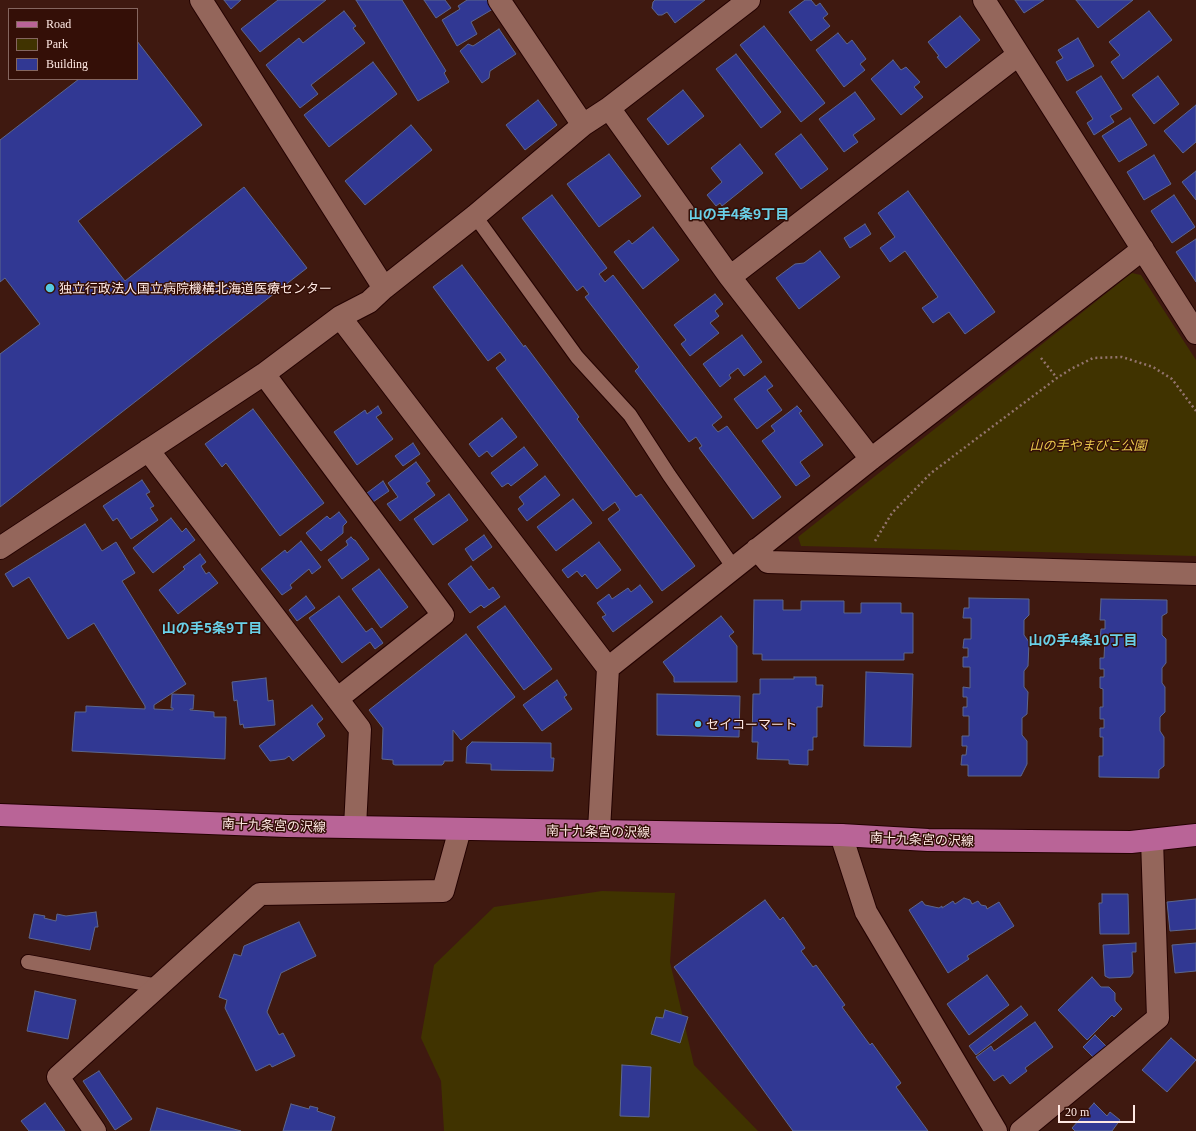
<!DOCTYPE html>
<html>
<head>
<meta charset="utf-8">
<style>
  body { margin:0 }
  #map { position:relative; width:1196px; height:1131px; overflow:hidden; background:#3f1910; font-family:Georgia,serif }
  canvas { display:block }
  .legend { position:absolute; left:8px; top:8px; width:130px; height:72px; box-sizing:border-box; background:#340f07; border:1px solid #85665f; margin:0; padding:5px 7px; list-style:none; font-size:12px; color:#fee8e3 }
  .legend li { display:flex; align-items:center; gap:8px; height:20px }
  .legend b { width:20px; border:1px solid #85665f }
  .scale { position:absolute; left:1058px; top:1105px; width:77px; height:18px; box-sizing:border-box; border:2px solid #fee8e3; border-top:0; padding-left:5px; font-size:12px; line-height:14px; white-space:nowrap; color:#fee8e3; -webkit-text-stroke:3px #340f07; paint-order:stroke }
</style>
</head>
<body>
<div id="map">
<canvas width="1196" height="1131"></canvas>
<ul class="legend">
<li><b style="height:5px;background:#b96497"></b>Road</li>
<li><b style="height:11px;background:#403300"></b>Park</li>
<li><b style="height:11px;background:#313893"></b>Building</li>
</ul>
<div class="scale">20 m</div>
</div>
<script>
const ctx = document.querySelector('canvas').getContext('2d');
ctx.lineJoin = 'round';
function fill(path, color) {
  ctx.fillStyle = color;
  ctx.fill(path, 'evenodd');
}
function poly(rows) {
  const path = new Path2D();
  for (const r of rows) {
    path.moveTo(r[0], r[1]);
    for (let i = 2; i < r.length; i += 2) path.lineTo(r[i], r[i + 1]);
  }
  return path;
}
function strokePath(path, color, width, dash) {
  ctx.strokeStyle = color;
  ctx.lineWidth = width;
  ctx.lineCap = dash ? 'butt' : 'round';
  ctx.setLineDash(dash || []);
  ctx.stroke(path);
}
function drawText(font, color, halo, rows, align = 'center') {
  ctx.font = font + ' Georgia,"Noto Sans JP",serif';
  ctx.lineWidth = 3;
  ctx.setLineDash([]);
  ctx.textBaseline = 'middle';
  ctx.strokeStyle = halo;
  ctx.fillStyle = color;
  for (const [text, x, y, turn = 0] of rows) {
    ctx.save();
    ctx.translate(x, y);
    ctx.rotate((+turn || 0) * Math.PI / 180);
    ctx.textAlign = isNaN(turn) ? turn : align;
    if (halo) ctx.strokeText(text, 0, 0);
    ctx.fillText(text, 0, 0);
    ctx.restore();
  }
}
fill(poly([
  [1132,273,1141,275,1196,360,1196,556,801,546,798,537],
  [602,891,675,893,670,962,694,1065,758,1131,444,1131,441,1081,421,1038,434,965,494,907]
]), '#403300');
const building = poly([
  [224,0,241,0,231,9,224,0],
  [278,0,326,0,260,52,241,29,278,0],
  [356,0,402,0,446,71,444,73,449,82,418,101,356,0],
  [424,0,445,0,451,8,436,18,424,0],
  [467,0,487,0,493,9,471,22,477,34,457,46,442,20,460,9,458,6,467,0],
  [655,0,705,0,675,23,667,12,662,15,658,15,652,8,653,2,655,0],
  [805,0,811,0,816,6,820,3,828,14,823,18,830,26,811,41,789,12,805,0],
  [1015,0,1044,0,1024,13,1015,0],
  [1076,0,1133,0,1098,28,1076,0],
  [344,11,356,26,353,28,365,43,311,85,318,94,300,108,266,65,299,38,303,43,344,11],
  [1149,11,1172,40,1123,79,1111,62,1120,55,1109,42,1149,11],
  [960,16,980,40,946,68,937,57,939,56,928,42,960,16],
  [764,26,825,103,801,122,740,45,764,26],
  [499,29,516,54,490,71,489,78,482,83,460,51,468,44,473,46,499,29],
  [838,33,847,44,852,40,866,59,860,64,865,70,844,87,816,50,838,33],
  [1078,38,1094,66,1067,81,1056,62,1063,58,1058,50,1078,38],
  [137,41,202,125,78,221,125,281,244,187,307,268,0,507,0,354,40,324,5,278,0,282,0,140,79,79,137,79,137,41],
  [736,54,781,112,761,128,716,69,736,54],
  [893,60,901,70,906,67,920,82,914,87,923,97,901,115,871,79,893,60],
  [373,62,397,94,329,147,304,115,373,62],
  [1101,76,1122,109,1110,116,1114,122,1094,135,1087,123,1093,119,1076,92,1101,76],
  [1158,76,1179,104,1154,124,1132,95,1158,76],
  [683,90,704,116,668,145,647,119,683,90],
  [855,92,875,119,853,135,858,142,844,152,819,119,855,92],
  [538,100,557,125,525,150,506,125,538,100],
  [1196,105,1196,142,1183,153,1164,131,1196,105],
  [1130,118,1147,145,1119,162,1102,136,1130,118],
  [411,125,432,150,365,205,345,181,411,125],
  [801,134,828,169,801,189,775,154,801,134],
  [740,144,763,173,722,206,720,203,716,206,707,195,722,182,711,168,740,144],
  [609,154,641,196,599,227,567,184,609,154],
  [1154,155,1171,184,1144,200,1127,172,1154,155],
  [1196,171,1196,200,1182,182,1196,171],
  [908,191,995,312,965,334,949,312,933,323,922,308,938,297,905,251,890,262,880,248,895,237,878,213,908,191],
  [552,195,607,268,599,274,605,282,613,275,722,417,712,425,718,432,727,426,781,497,753,519,699,448,702,446,696,437,689,442,635,371,639,367,585,297,589,294,583,286,577,291,522,218,552,195],
  [1174,195,1195,227,1172,243,1151,211,1174,195],
  [865,224,871,234,850,248,844,238,865,224],
  [653,227,679,260,643,289,614,252,629,240,632,244,653,227],
  [1196,239,1196,282,1176,252,1196,239],
  [820,251,840,277,799,309,776,278,795,264,804,263,820,251],
  [462,265,524,347,525,345,579,417,577,419,636,497,641,494,695,566,662,591,608,519,620,510,615,502,603,511,496,368,506,360,500,352,488,361,433,287,462,265],
  [715,294,723,304,715,311,719,316,710,323,719,333,690,356,681,344,686,340,674,325,715,294],
  [742,335,762,362,744,376,738,368,729,375,731,378,720,387,703,364,742,335],
  [765,376,773,386,767,390,782,410,757,429,734,399,765,376],
  [378,406,382,413,376,417,393,439,357,465,334,432,365,410,367,414,378,406],
  [797,406,802,411,799,413,823,445,800,462,810,476,796,486,762,441,775,431,771,426,797,406],
  [253,409,324,503,280,536,226,463,222,467,205,444,253,409],
  [502,418,517,437,492,457,487,451,479,457,469,444,502,418],
  [413,443,420,454,403,466,395,456,413,443],
  [524,447,538,465,511,486,508,483,502,487,491,473,524,447],
  [416,462,430,481,426,483,435,495,400,521,387,504,398,497,388,483,416,462],
  [545,476,560,495,527,521,518,509,524,504,519,497,545,476],
  [142,480,150,492,146,494,154,506,150,508,158,520,131,539,117,518,113,521,103,506,142,480],
  [383,481,389,491,373,502,367,493,383,481],
  [449,494,468,520,433,545,414,519,449,494],
  [573,499,592,523,556,551,537,527,573,499],
  [339,512,347,522,343,526,343,533,321,551,306,533,327,516,330,519,339,512],
  [171,518,182,532,186,528,195,540,153,573,133,548,171,518],
  [85,524,102,551,116,542,135,573,122,581,186,684,154,705,154,709,173,710,173,708,171,708,172,694,194,695,193,709,190,709,190,710,214,712,214,717,226,717,225,759,72,751,75,712,86,712,86,706,145,709,145,706,94,623,68,639,29,577,13,587,5,574,85,524],
  [484,535,492,547,473,561,465,549,484,535],
  [351,537,354,540,355,540,369,559,342,579,328,560,348,545,346,541,351,537],
  [301,541,321,567,312,574,309,569,290,585,292,588,282,595,261,569,285,550,287,553,301,541],
  [599,542,621,570,597,589,585,574,582,577,577,571,568,578,562,570,599,542],
  [200,554,206,562,201,566,206,574,209,572,218,583,178,614,159,590,185,569,183,567,200,554],
  [471,566,489,590,493,587,500,597,484,608,481,605,470,613,448,584,471,566],
  [379,569,408,607,381,628,352,589,379,569],
  [640,585,653,602,613,632,602,617,606,615,597,603,609,594,612,599,628,588,631,592,640,585],
  [306,596,315,608,297,621,289,610,306,596],
  [339,596,366,632,372,628,383,643,375,649,370,642,342,663,309,618,339,596],
  [969,598,1029,599,1029,615,1024,620,1024,635,1029,642,1028,666,1024,671,1024,687,1028,692,1027,714,1022,718,1022,735,1027,741,1027,764,1021,776,968,776,968,765,961,765,962,755,966,755,967,746,962,746,962,736,969,736,969,716,963,716,963,707,967,707,967,697,963,697,963,687,970,688,970,667,963,667,963,657,968,657,968,648,963,648,964,639,971,639,971,618,963,618,964,608,969,608,969,598],
  [1101,599,1167,600,1167,613,1162,616,1162,635,1166,639,1166,663,1162,668,1162,683,1165,687,1165,712,1160,717,1160,731,1164,737,1164,766,1159,770,1159,778,1099,777,1099,756,1103,756,1103,737,1100,737,1100,728,1104,728,1104,719,1100,719,1100,707,1103,707,1103,689,1100,688,1100,677,1104,677,1104,669,1100,669,1100,658,1104,658,1105,638,1100,639,1101,629,1105,629,1105,620,1100,620,1101,599],
  [754,600,783,600,783,610,801,610,801,601,844,601,844,613,861,613,861,603,901,603,901,613,913,613,913,653,904,653,904,660,762,660,762,654,753,654,754,600],
  [505,606,552,669,524,690,477,627,505,606],
  [721,616,734,632,729,636,737,646,737,682,674,682,674,677,663,662,721,616],
  [466,634,515,697,461,740,453,730,453,761,444,761,444,763,442,765,395,765,393,764,393,760,382,759,383,728,369,710,466,634],
  [866,672,913,674,911,747,864,746,866,672],
  [794,677,816,677,816,685,823,685,822,707,817,707,817,737,813,737,813,750,808,750,808,765,789,764,789,760,757,759,758,742,752,742,753,694,760,694,760,679,794,679,794,677],
  [266,678,268,701,273,700,275,725,244,728,243,724,240,725,237,700,234,701,232,682,266,678],
  [557,680,567,695,564,697,572,709,542,731,523,705,557,680],
  [657,694,740,696,739,737,657,735,657,694],
  [312,705,323,719,317,724,325,736,293,761,289,756,285,759,270,761,259,746,312,705],
  [472,742,551,743,551,758,554,758,553,771,491,770,491,764,466,763,467,747,472,742],
  [1102,894,1128,894,1129,934,1100,934,1099,903,1102,903,1102,894],
  [964,898,970,900,972,904,978,901,981,905,986,906,987,909,999,902,1014,926,967,956,969,959,948,973,909,910,922,901,925,905,939,908,942,906,942,908,953,901,955,904,964,898],
  [1196,899,1196,929,1170,931,1167,902,1196,899],
  [765,900,780,920,783,917,805,948,801,951,813,967,816,965,845,1005,842,1007,870,1045,872,1043,901,1083,896,1087,928,1131,793,1131,674,967,765,900],
  [96,912,98,927,95,927,90,950,29,938,34,914,45,916,44,918,56,921,57,914,66,916,96,912],
  [299,922,316,956,281,973,267,1012,279,1035,283,1033,295,1056,272,1067,270,1064,256,1071,225,1008,227,1000,219,997,234,954,241,956,244,946,299,922],
  [1136,943,1136,952,1132,952,1133,973,1130,977,1109,978,1105,976,1103,945,1136,943],
  [1196,943,1196,971,1175,973,1172,945,1196,943],
  [987,975,1009,1005,969,1035,947,1004,987,975],
  [1092,977,1101,987,1109,987,1115,993,1115,1001,1122,1009,1114,1017,1112,1015,1087,1040,1058,1010,1092,977],
  [35,991,76,1000,68,1039,27,1031,35,991],
  [1021,1006,1028,1015,976,1055,969,1046,1021,1006],
  [665,1010,688,1017,680,1043,651,1034,656,1017,663,1018,665,1010],
  [1035,1022,1053,1047,1025,1068,1027,1071,1010,1084,1003,1075,994,1081,976,1057,991,1046,994,1051,1035,1022],
  [1095,1035,1106,1046,1094,1058,1083,1047,1095,1035],
  [1171,1038,1196,1060,1167,1092,1142,1070,1171,1038],
  [622,1065,651,1067,649,1117,620,1116,622,1065],
  [99,1071,132,1119,115,1130,83,1081,99,1071],
  [45,1103,65,1131,29,1131,21,1121,45,1103],
  [1094,1103,1107,1116,1110,1112,1120,1120,1112,1131,1075,1131,1072,1128,1094,1103],
  [291,1104,309,1109,310,1106,318,1108,317,1111,335,1117,331,1131,283,1131,291,1104],
  [157,1108,241,1131,150,1131,157,1108]
]);
fill(building, '#313893');
strokePath(building, '#5d668c', 1);
const lane = poly([
  [475,216,577,357,630,415,669,475,734,568],
  [28,962,158,986]
]);
const street = poly([
  [201,0,384,288],
  [499,0,583,125],
  [984,0,1196,333],
  [609,108,730,277,871,459],
  [730,277,1018,55],
  [340,317,608,668,599,830],
  [264,374,443,615,337,699],
  [148,450,360,729,355,827],
  [0,548,264,374,340,317,369,302,384,288,475,216,583,125,609,108,749,0],
  [757,549,768,562,1196,574],
  [608,668,871,459,1143,249],
  [841,835,866,912,996,1131],
  [95,1131,58,1077,260,894,443,891,460,829],
  [1021,1131,1158,1018,1152,840]
]);
const primary = poly([
  [0,815,287,826,841,835,928,840,1131,842,1196,835]
]);
strokePath(lane, '#240200', 16);
strokePath(street, '#240200', 24);
strokePath(primary, '#240200', 24);
strokePath(poly([
  [1041,358,1057,378],
  [875,541,892,513,931,473,1057,378,1071,369,1093,358,1122,357,1153,367,1172,379,1196,411]
]), '#93746d', 2.5, [2, 3]);
strokePath(lane, '#94665b', 14);
strokePath(street, '#94665b', 22);
strokePath(primary, '#b96497', 22);
for (const [x, y, r, color] of [
  [50,288,5,"#56c9e1"],
  [698,724,4,"#56c9e1"]
]) {
  const dot = new Path2D();
  dot.arc(x, y, r, 0, 2 * Math.PI);
  ctx.fillStyle = color;
  ctx.fill(dot);
  strokePath(dot, '#340f07', 1.5);
}
drawText('13px', '#fee8e3', '#340f07', [
  ["独立行政法人国立病院機構北海道医療センター",59,288],
  ["セイコーマート",706,724]
], 'left');
drawText('italic 13px', '#e8c74c', '#340f07', [
  ["山の手やまびこ公園",1088,445]
]);
drawText('13px', '#fee8e3', '#340f07', [
  ["南十九条宮の沢線",274,825,2],
  ["南十九条宮の沢線",598,831,1],
  ["南十九条宮の沢線",922,839,2]
]);
drawText('bold 14px', '#6ad0e7', '#340f07', [
  ["山の手4条9丁目",739,214],
  ["山の手5条9丁目",212,628],
  ["山の手4条10丁目",1083,640]
]);
</script>
</body>
</html>
